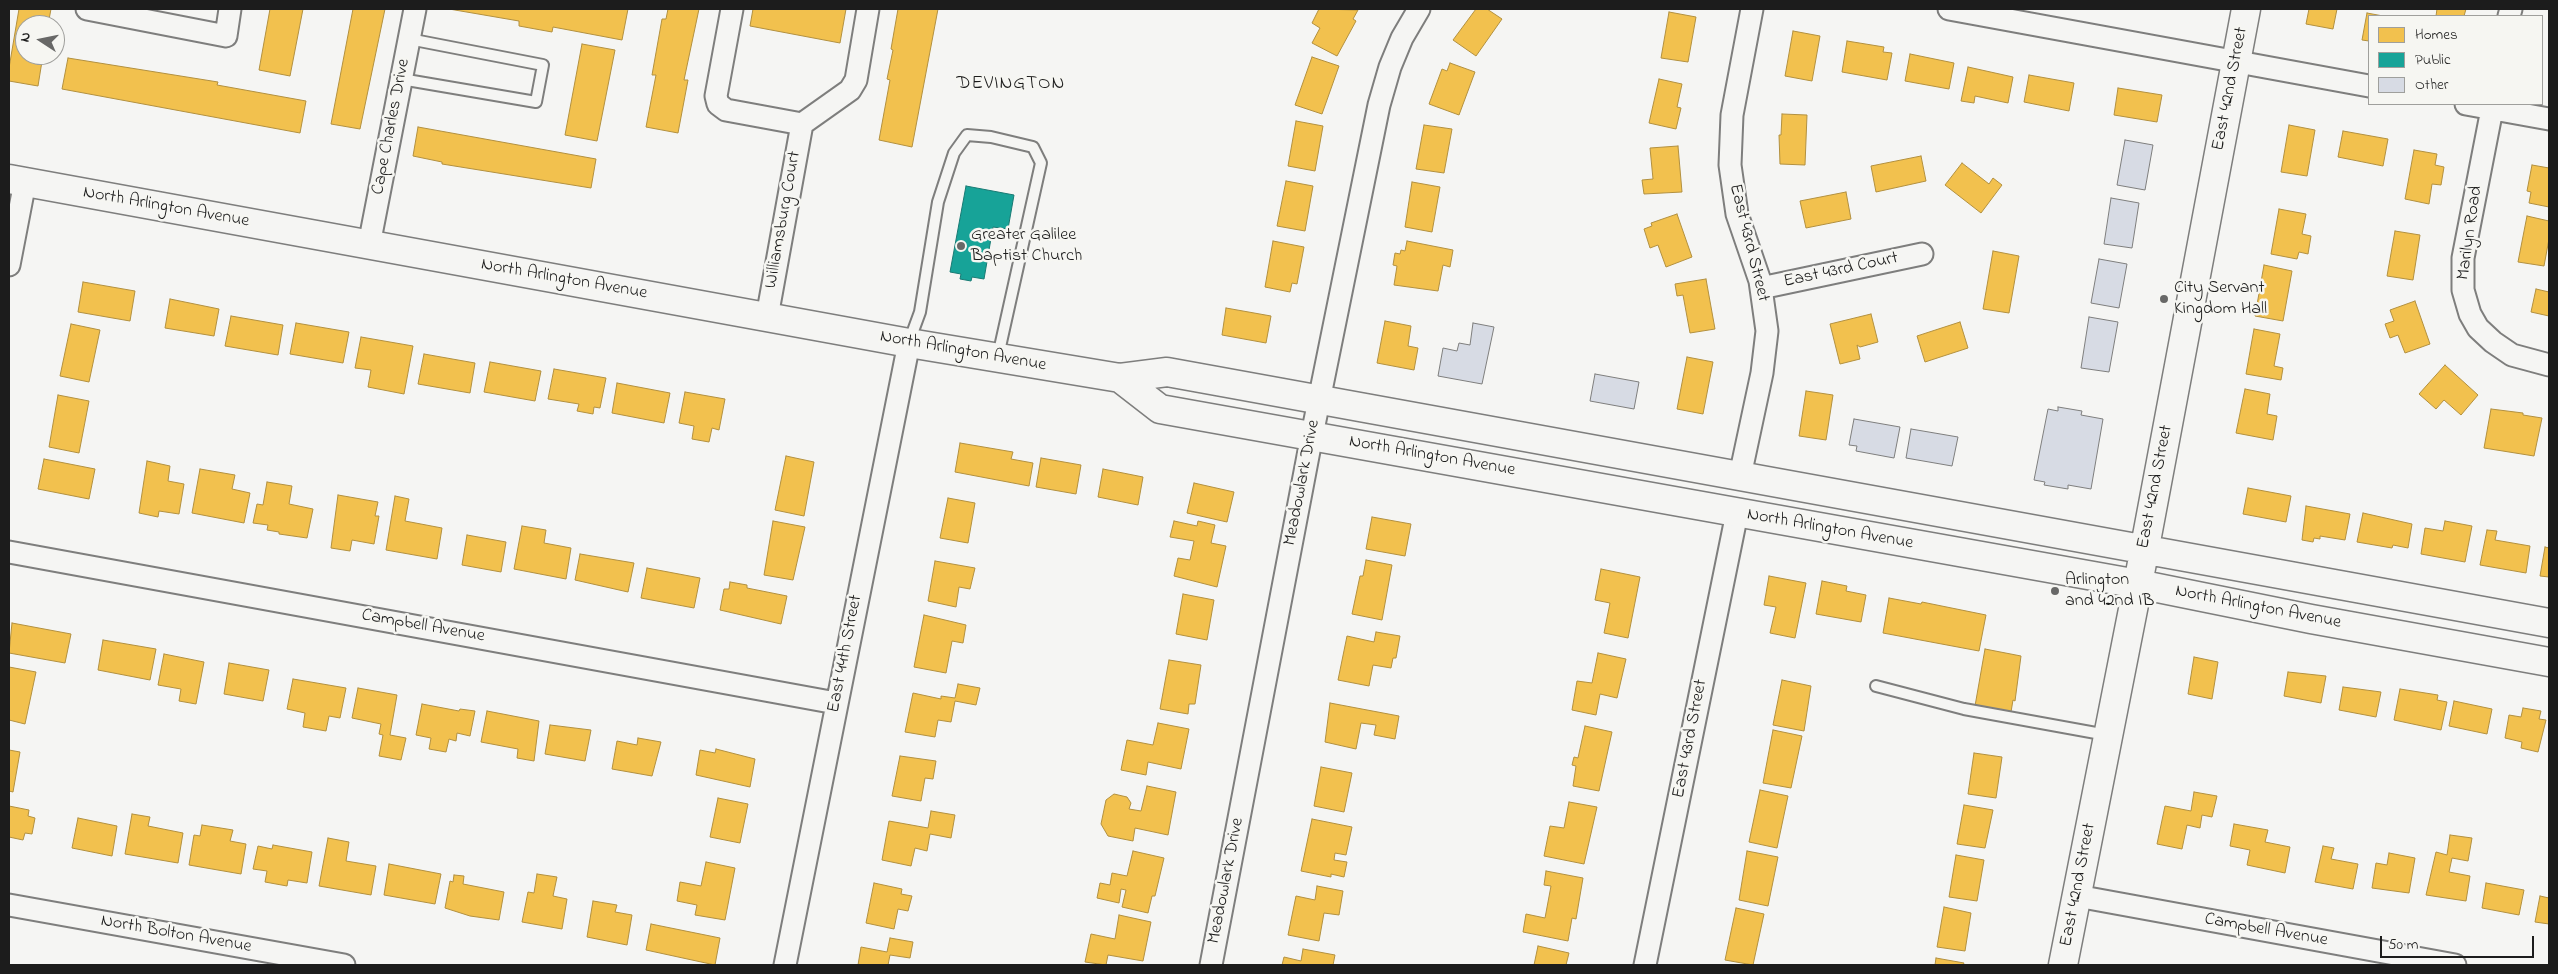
<!DOCTYPE html>
<html>
<head>
<meta charset="utf-8">
<style>
  body { margin:0 }
  #map { position:relative; width:2558px; height:974px; overflow:hidden; background:#f5f5f3; font-family:"Indie Flower",sans-serif }
  canvas { display:block }
  .frame { position:absolute; inset:0; border:10px solid #1c1c1c; pointer-events:none }
  .legend { position:absolute; left:2368px; top:15px; width:175px; height:90px; box-sizing:border-box; background:#f6f6f2; border:1px solid #9f9f9c; margin:0; padding:6px 9px; list-style:none; font-size:15px; color:#1c1c1c }
  .legend li { display:flex; align-items:center; gap:10px; height:25px }
  .legend b { width:25px; border:1px solid #9f9f9c }
  .north { position:absolute; left:15px; top:15px; width:50px; height:50px; box-sizing:border-box; background:#f6f6f2; border:1px solid #9f9f9c; border-radius:50%; rotate:281deg; font-size:14px; font-weight:700; line-height:20px; text-align:center; color:#1c1c1c }
  .north::after { content:''; display:block; margin:auto; width:18px; height:22px; background:#686867; clip-path:polygon(50% 0,100% 100%,50% 72%,0 100%) }
  .scale { position:absolute; left:2380px; top:936px; width:154px; height:22px; box-sizing:border-box; border:2px solid #1c1c1c; border-top:0; padding-left:6px; font-size:15px; line-height:18px; white-space:nowrap; color:#1c1c1c; -webkit-text-stroke:4px #f6f6f2; paint-order:stroke }
</style>
</head>
<body>
<div id="map">
<canvas width="2558" height="974"></canvas>
<div class="frame"></div>
<ul class="legend">
<li><b style="height:14px;background:#f2c14e"></b>Homes</li>
<li><b style="height:14px;background:#17a398"></b>Public</li>
<li><b style="height:14px;background:#d7dbe4"></b>Other</li>
</ul>
<div class="north">N</div>
<div class="scale">50 m</div>
</div>
<script>
const ctx = document.querySelector('canvas').getContext('2d');
ctx.lineJoin = 'round';
function fill(path, color) {
  ctx.fillStyle = color;
  ctx.fill(path, 'evenodd');
}
function poly(rows) {
  const path = new Path2D();
  for (const r of rows) {
    path.moveTo(r[0], r[1]);
    for (let i = 2; i < r.length; i += 2) path.lineTo(r[i], r[i + 1]);
  }
  return path;
}
function strokePath(path, color, width, dash) {
  ctx.strokeStyle = color;
  ctx.lineWidth = width;
  ctx.lineCap = dash ? 'butt' : 'round';
  ctx.setLineDash(dash || []);
  ctx.stroke(path);
}
function drawText(font, color, halo, rows, align = 'center') {
  ctx.font = font + ' "Indie Flower",sans-serif';
  ctx.lineWidth = 5;
  ctx.setLineDash([]);
  ctx.textBaseline = 'middle';
  ctx.strokeStyle = halo;
  ctx.fillStyle = color;
  for (const [text, x, y, turn = 0] of rows) {
    ctx.save();
    ctx.translate(x, y);
    ctx.rotate((+turn || 0) * Math.PI / 180);
    ctx.textAlign = isNaN(turn) ? turn : align;
    if (halo) ctx.strokeText(text, 0, 0);
    ctx.fillText(text, 0, 0);
    ctx.restore();
  }
}
const homes = poly([
  [19,9,51,9,48,25,25,25,25,55,43,55,38,86,9,81,9,68,19,9],
  [270,9,303,9,290,76,259,70,270,9],
  [353,9,385,9,360,129,331,124,353,9],
  [449,9,628,9,622,40,553,27,552,32,519,26,519,21,449,9],
  [668,9,699,9,684,80,688,80,678,133,646,127,656,75,652,75,662,19,666,19,668,9],
  [753,9,846,9,840,43,750,26,753,9],
  [898,9,938,9,912,147,879,140,890,80,887,79,893,50,891,49,898,9],
  [1319,9,1358,10,1353,19,1356,21,1337,56,1312,43,1320,28,1312,23,1319,9],
  [1476,9,1487,9,1502,19,1476,56,1453,40,1476,9],
  [2309,9,2337,9,2333,29,2306,24,2309,9],
  [2437,9,2466,9,2464,16,2436,16,2437,9],
  [1669,12,1696,17,1688,62,1661,58,1669,12],
  [2367,13,2383,16,2369,16,2369,41,2362,40,2367,13],
  [1793,31,1820,36,1812,81,1785,76,1793,31],
  [1847,41,1884,47,1883,52,1892,53,1887,80,1842,72,1847,41],
  [582,44,615,50,597,141,565,135,582,44],
  [1910,54,1954,63,1949,89,1905,81,1910,54],
  [1312,57,1339,66,1322,114,1295,105,1312,57],
  [68,58,218,82,217,85,306,101,300,133,62,89,68,58],
  [1450,63,1475,72,1459,115,1429,104,1442,69,1447,71,1450,63],
  [1968,67,2013,77,2008,103,1975,96,1974,103,1961,101,1968,67],
  [2029,75,2074,83,2069,111,2024,102,2029,75],
  [1659,79,1682,84,1677,107,1681,108,1676,129,1649,123,1659,79],
  [2118,88,2162,95,2157,122,2114,115,2118,88],
  [1782,114,1807,115,1805,165,1780,164,1779,135,1781,135,1782,114],
  [1296,121,1323,126,1315,171,1288,166,1296,121],
  [1424,125,1452,129,1444,173,1416,169,1424,125],
  [2289,125,2315,130,2307,176,2281,172,2289,125],
  [418,127,596,159,591,188,442,164,442,162,413,156,418,127],
  [2343,131,2388,139,2383,166,2338,157,2343,131],
  [1678,146,1682,192,1644,194,1642,180,1653,179,1650,148,1678,146],
  [2414,150,2437,154,2435,165,2444,167,2441,185,2432,184,2429,204,2405,199,2414,150],
  [1921,156,1926,181,1876,192,1871,166,1921,156],
  [1962,163,1989,184,1993,178,2002,185,1981,213,1945,185,1962,163],
  [2532,165,2549,168,2549,207,2529,203,2531,192,2527,191,2532,165],
  [1286,181,1313,186,1305,231,1277,226,1286,181],
  [1412,182,1440,187,1432,232,1405,227,1412,182],
  [1846,192,1851,219,1806,228,1800,201,1846,192],
  [2279,209,2306,214,2302,234,2311,236,2308,254,2299,252,2297,259,2271,254,2279,209],
  [1677,214,1692,257,1666,267,1658,245,1650,248,1644,229,1652,226,1651,223,1677,214],
  [2527,216,2549,221,2549,239,2544,266,2518,262,2527,216],
  [2395,231,2420,235,2413,280,2387,276,2395,231],
  [1273,241,1304,247,1297,284,1292,283,1290,292,1265,287,1273,241],
  [1407,241,1453,250,1450,267,1443,265,1438,291,1394,285,1397,266,1393,265,1395,253,1400,254,1401,250,1405,251,1407,241],
  [1993,251,2019,256,2009,313,1983,309,1993,251],
  [2264,265,2292,271,2283,321,2255,316,2264,265],
  [1706,279,1715,329,1690,333,1683,295,1677,296,1675,284,1706,279],
  [83,282,135,291,130,321,78,312,83,282],
  [2536,289,2549,292,2549,316,2531,312,2536,289],
  [170,299,219,309,214,336,165,328,170,299],
  [2415,301,2430,344,2405,353,2398,335,2390,338,2385,324,2394,321,2390,310,2415,301],
  [1226,308,1271,316,1266,343,1222,335,1226,308],
  [1871,314,1878,342,1860,347,1857,345,1860,359,1840,364,1830,324,1871,314],
  [231,316,283,325,278,355,225,346,231,316],
  [1385,321,1411,326,1408,346,1418,348,1414,370,1377,363,1385,321],
  [1960,322,1968,348,1925,362,1917,336,1960,322],
  [296,323,349,332,343,363,290,354,296,323],
  [71,324,100,330,89,382,60,376,71,324],
  [2254,329,2280,334,2274,366,2283,368,2281,380,2246,374,2254,329],
  [361,337,413,346,404,394,368,387,371,370,355,368,361,337],
  [424,354,475,363,470,393,418,384,424,354],
  [1687,357,1713,362,1703,414,1677,409,1687,357],
  [490,362,541,371,535,401,484,392,490,362],
  [2445,365,2478,395,2461,415,2444,400,2436,409,2419,394,2445,365],
  [554,369,606,378,600,408,594,407,593,414,577,411,579,404,548,399,554,369],
  [617,383,670,393,664,423,612,413,617,383],
  [2245,389,2270,394,2267,414,2277,416,2273,440,2236,433,2245,389],
  [1806,391,1833,395,1826,440,1799,436,1806,391],
  [685,392,725,399,719,430,712,428,709,442,692,439,694,426,679,423,685,392],
  [58,395,89,401,79,453,49,447,58,395],
  [2491,409,2523,413,2523,415,2542,418,2534,456,2484,448,2491,409],
  [960,443,1013,452,1011,459,1033,463,1029,486,955,472,960,443],
  [786,456,814,462,804,516,775,510,786,456],
  [1041,458,1081,465,1076,494,1036,487,1041,458],
  [44,459,95,469,89,499,38,489,44,459],
  [147,461,170,466,168,481,184,484,179,514,159,511,158,517,139,513,147,461],
  [200,469,235,475,232,489,250,493,244,523,192,513,200,469],
  [1103,469,1143,477,1138,505,1098,497,1103,469],
  [267,482,292,486,289,504,313,509,307,538,279,534,279,532,267,530,268,525,253,523,257,504,263,505,267,482],
  [1194,483,1234,492,1227,522,1187,513,1194,483],
  [2248,488,2291,496,2286,522,2243,514,2248,488],
  [338,495,378,502,375,516,379,516,374,544,352,540,350,551,331,548,338,495],
  [395,496,409,499,405,521,442,528,437,559,386,550,395,496],
  [948,498,975,503,968,543,940,538,948,498],
  [2306,506,2350,514,2345,540,2320,536,2320,539,2314,538,2313,542,2302,540,2306,506],
  [2363,513,2412,524,2408,548,2393,545,2392,548,2357,542,2363,513],
  [1372,517,1411,524,1405,556,1366,549,1372,517],
  [773,521,805,527,793,580,764,575,773,521],
  [1174,521,1197,526,1198,521,1215,525,1211,543,1226,546,1217,587,1174,576,1178,558,1190,560,1194,541,1170,537,1174,521],
  [2445,521,2472,526,2465,562,2421,554,2425,528,2443,531,2445,521],
  [522,526,546,530,544,543,571,548,566,579,514,569,522,526],
  [2487,530,2497,531,2495,540,2530,546,2526,573,2480,565,2487,530],
  [467,535,506,542,501,572,462,565,467,535],
  [2545,547,2549,548,2549,577,2540,576,2545,547],
  [580,554,634,563,628,592,575,580,580,554],
  [1366,560,1392,565,1382,620,1352,614,1360,576,1363,576,1366,560],
  [935,561,975,568,970,589,959,587,956,607,928,601,935,561],
  [647,568,700,578,694,608,641,598,647,568],
  [1601,569,1640,577,1628,638,1604,633,1610,603,1595,600,1601,569],
  [1769,576,1806,583,1795,638,1770,633,1776,607,1764,605,1769,576],
  [1822,581,1847,586,1846,591,1866,595,1861,622,1816,614,1822,581],
  [730,582,747,585,747,588,787,596,781,624,720,610,724,589,729,589,730,582],
  [1183,594,1214,600,1207,640,1176,634,1183,594],
  [1889,598,1921,604,1922,602,1986,615,1979,651,1883,633,1889,598],
  [924,615,966,625,963,643,952,641,946,673,914,667,924,615],
  [12,623,71,634,65,663,9,653,12,623],
  [1376,632,1400,636,1396,658,1393,658,1391,668,1373,665,1369,686,1338,680,1347,636,1374,642,1376,632],
  [103,640,156,649,150,680,98,670,103,640],
  [1985,649,2021,656,2015,701,2013,700,2011,712,1975,706,1985,649],
  [1598,653,1626,659,1617,698,1600,694,1596,715,1572,710,1577,681,1592,683,1598,653],
  [164,654,204,662,196,704,179,701,181,689,158,685,164,654],
  [2194,657,2218,662,2212,699,2188,694,2194,657],
  [1169,660,1201,665,1195,704,1189,704,1188,714,1160,709,1169,660],
  [229,663,269,670,263,701,224,694,229,663],
  [9,667,36,672,25,724,9,720,9,667],
  [2288,672,2326,676,2321,703,2284,696,2288,672],
  [293,679,346,688,340,718,329,716,326,731,303,727,305,713,287,709,293,679],
  [1782,680,1811,686,1804,731,1773,725,1782,680],
  [958,684,980,688,976,705,955,701,951,722,938,720,935,737,905,732,913,693,941,699,941,696,955,698,958,684],
  [2343,687,2381,692,2376,717,2339,710,2343,687],
  [358,688,397,695,390,735,406,738,401,760,379,756,383,735,379,734,381,724,352,718,358,688],
  [2400,689,2438,695,2437,700,2447,702,2441,730,2394,720,2400,689],
  [2454,701,2492,709,2487,734,2449,726,2454,701],
  [1330,703,1399,716,1395,739,1374,735,1376,725,1361,723,1356,749,1325,742,1330,703],
  [422,704,459,711,460,709,475,711,470,736,457,733,456,741,449,739,446,752,429,749,431,738,416,735,422,704],
  [2523,708,2541,711,2539,719,2546,720,2538,752,2521,748,2522,742,2505,738,2509,715,2521,717,2523,708],
  [487,711,539,721,534,761,517,758,518,749,481,742,487,711],
  [1158,723,1189,729,1181,769,1148,762,1146,775,1121,770,1127,740,1153,745,1158,723],
  [550,725,591,730,585,761,545,754,550,725],
  [1585,726,1612,732,1599,791,1573,786,1576,766,1572,765,1574,757,1578,758,1585,726],
  [1773,730,1802,736,1791,788,1763,783,1773,730],
  [638,738,661,742,652,776,612,769,617,741,637,745,638,738],
  [716,749,755,759,750,787,696,775,700,750,715,753,716,749],
  [9,750,20,752,13,792,9,791,9,750],
  [1974,753,2002,757,1996,798,1968,794,1974,753],
  [900,756,936,761,933,779,925,778,921,801,892,796,900,756],
  [1321,767,1352,773,1344,812,1314,806,1321,767],
  [1147,786,1176,792,1168,835,1135,828,1133,841,1108,836,1101,824,1106,800,1114,794,1127,797,1131,803,1129,809,1141,811,1147,786],
  [1760,790,1788,796,1777,848,1749,842,1760,790],
  [2194,792,2217,796,2212,817,2202,815,2200,828,2187,825,2182,849,2157,844,2165,806,2191,811,2194,792],
  [718,798,748,804,740,843,710,837,718,798],
  [1569,802,1597,807,1584,864,1544,856,1550,826,1564,828,1569,802],
  [1964,805,1993,810,1985,848,1957,844,1964,805],
  [9,806,29,810,28,816,35,818,32,834,25,833,23,840,9,837,9,806],
  [931,811,955,815,951,838,930,834,927,851,915,848,911,866,882,860,889,821,928,828,931,811],
  [132,814,150,817,148,826,183,833,178,863,125,854,132,814],
  [78,818,117,826,112,856,72,848,78,818],
  [1312,819,1352,827,1346,855,1335,853,1334,860,1347,862,1344,877,1331,874,1331,877,1301,871,1312,819],
  [2234,824,2268,830,2265,842,2290,847,2285,873,2247,865,2250,850,2230,846,2234,824],
  [202,825,233,830,230,841,246,844,241,874,189,865,194,835,200,836,202,825],
  [2450,835,2472,838,2468,861,2452,858,2449,872,2470,876,2466,901,2426,895,2436,852,2447,855,2450,835],
  [328,838,349,842,346,861,376,866,371,895,319,886,328,838],
  [273,845,312,852,307,883,288,880,287,886,265,882,267,871,253,869,258,846,272,849,273,845],
  [2323,846,2334,848,2331,859,2358,864,2353,889,2315,882,2323,846],
  [1133,851,1164,858,1155,896,1152,896,1148,913,1122,907,1126,890,1121,889,1119,903,1097,898,1100,883,1110,885,1112,873,1127,876,1133,851],
  [1747,851,1778,857,1768,906,1739,900,1747,851],
  [2389,853,2415,858,2409,893,2372,888,2376,863,2387,865,2389,853],
  [1956,855,1984,860,1977,901,1949,897,1956,855],
  [706,862,735,868,725,920,695,915,697,905,677,901,680,882,701,886,706,862],
  [389,864,441,874,435,904,384,895,389,864],
  [1546,871,1583,878,1576,919,1572,918,1568,941,1523,932,1526,914,1545,918,1551,886,1544,885,1546,871],
  [537,874,557,877,553,896,567,899,562,929,522,922,528,892,534,893,537,874],
  [454,875,464,876,463,884,504,892,499,920,470,916,445,908,450,881,453,882,454,875],
  [874,883,902,889,901,894,912,896,908,911,898,909,894,929,866,923,874,883],
  [2486,883,2524,890,2519,915,2482,908,2486,883],
  [1317,886,1343,891,1339,915,1324,913,1319,941,1288,935,1296,896,1315,900,1317,886],
  [2540,896,2549,898,2549,924,2535,922,2540,896],
  [593,901,617,905,615,912,632,915,627,945,587,937,593,901],
  [1944,907,1971,913,1965,951,1937,947,1944,907],
  [1736,908,1764,914,1753,965,1725,960,1736,908],
  [1119,915,1151,922,1143,961,1108,955,1106,965,1085,962,1091,934,1115,939,1119,915],
  [651,924,720,938,715,965,646,950,651,924],
  [890,938,913,942,910,958,890,955,888,965,858,965,861,947,887,952,890,938],
  [1538,946,1569,953,1566,965,1534,965,1538,946],
  [1303,949,1335,955,1333,965,1282,965,1284,957,1301,961,1303,949],
  [1936,958,1964,963,1963,965,1935,965,1936,958]
]);
fill(homes, '#f2c14e');
strokePath(homes, '#b2903f', 1);
const public = poly([
  [966,186,1014,195,1008,229,993,227,984,279,972,277,971,281,960,279,961,274,950,272,966,186]
]);
fill(public, '#17a398');
strokePath(public, '#187a73', 1);
const building = poly([
  [2125,140,2153,145,2145,190,2117,185,2125,140],
  [2111,198,2139,203,2132,248,2104,244,2111,198],
  [2099,259,2127,264,2119,308,2091,303,2099,259],
  [2089,317,2118,322,2109,372,2081,368,2089,317],
  [1473,323,1494,327,1482,384,1438,376,1443,348,1457,351,1459,343,1470,345,1473,323],
  [1595,374,1639,382,1634,409,1590,401,1595,374],
  [2058,407,2082,411,2081,415,2103,419,2091,489,2068,485,2068,489,2044,485,2045,482,2034,480,2048,409,2058,411,2058,407],
  [1854,419,1900,427,1894,458,1856,451,1857,446,1849,445,1854,419],
  [1911,429,1958,437,1952,466,1906,458,1911,429]
]);
fill(building, '#d7dbe4');
strokePath(building, '#7e7e7d', 1);
const lane = poly([
  [401,79,536,102,543,65,409,39],
  [909,342,920,312,938,202,954,153,967,135,991,137,1033,147,1041,163,998,356],
  [1876,686,1964,709,2107,735]
]);
const street = poly([
  [87,9,226,36,230,9],
  [732,9,716,96,718,104,726,110,802,124,850,90,856,80,868,9],
  [1949,9,2369,86],
  [2509,16,2511,9],
  [2466,104,2549,119],
  [2493,104,2463,258,2463,290,2470,314,2478,328,2493,342,2512,355,2549,365],
  [369,245,415,9],
  [9,265,25,182],
  [1761,288,1922,254],
  [767,317,802,124],
  [1740,476,1762,373,1767,331,1760,281,1737,214,1730,165,1732,115,1752,9],
  [9,552,836,703],
  [2077,896,2455,965],
  [9,905,344,965],
  [785,965,909,343],
  [1211,965,1312,435,1379,105,1390,67,1402,38,1419,9],
  [1645,965,1737,513]
]);
const secondary = poly([
  [9,179,909,343,1120,378,1167,372,2549,623],
  [1120,378,1160,409,2138,584,2311,619,2549,662],
  [2063,965,2138,584,2246,9]
]);
strokePath(lane, '#7e7e7d', 14);
strokePath(street, '#7e7e7d', 25);
strokePath(secondary, '#7e7e7d', 31);
strokePath(lane, '#f5f5f3', 10);
strokePath(street, '#f5f5f3', 21);
strokePath(secondary, '#f5f5f3', 28);
for (const [x, y, r, color] of [
  [961,246,5,"#686867"],
  [2164,299,5,"#686867"],
  [2055,591,5,"#686867"]
]) {
  const dot = new Path2D();
  dot.arc(x, y, r, 0, 2 * Math.PI);
  ctx.fillStyle = color;
  ctx.fill(dot);
  strokePath(dot, '#f6f6f2', 2);
}
drawText('18px', '#1c1c1c', '#f6f6f2', [
  ["East 42nd Street",2231,89,-79],
  ["Cape Charles Drive",392,127,-79],
  ["North Arlington Avenue",166,208,10],
  ["Williamsburg Court",784,220,-80],
  ["Marilyn Road",2471,233,-82],
  ["East 43rd Street",1748,243,76],
  ["East 43rd Court",1841,271,-12],
  ["North Arlington Avenue",564,280,10],
  ["North Arlington Avenue",963,352,10],
  ["North Arlington Avenue",1432,457,10],
  ["Meadowlark Drive",1303,483,-79],
  ["East 42nd Street",2156,487,-79],
  ["North Arlington Avenue",1830,530,10],
  ["North Arlington Avenue",2258,608,11],
  ["Campbell Avenue",423,627,10],
  ["East 44th Street",846,654,-79],
  ["East 43rd Street",1691,739,-79],
  ["Meadowlark Drive",1227,881,-79],
  ["East 42nd Street",2079,885,-79],
  ["Campbell Avenue",2266,931,10],
  ["North Bolton Avenue",176,935,10]
]);
drawText('18px', '#1c1c1c', '#f6f6f2', [
  ["Greater Galilee",971,236],
  ["Baptist Church",971,257],
  ["City Servant",2174,289],
  ["Kingdom Hall",2174,310],
  ["Arlington",2065,581],
  ["and 42nd IB",2065,602]
], 'left');
ctx.letterSpacing = '1px';
drawText('19px', '#1c1c1c', '#f6f6f2', [
  ["DEVINGTON",1011,85]
]);
ctx.letterSpacing = '0px';
</script>
</body>
</html>
